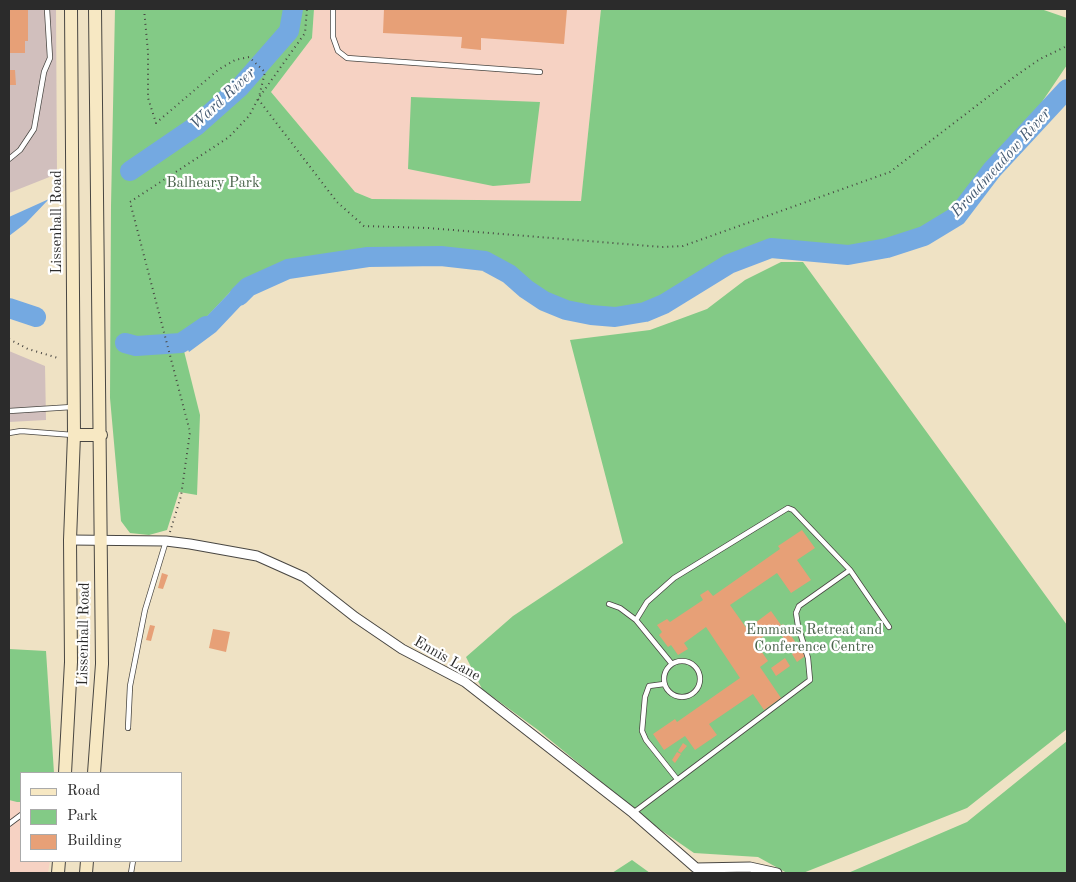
<!DOCTYPE html>
<html>
<head>
<meta charset="utf-8">
<style>
  body { margin:0 }
  #map { position:relative; width:1076px; height:882px; overflow:hidden; background:#efe2c4; font-family:"Old Standard TT",serif }
  canvas { display:block }
  .frame { position:absolute; inset:0; border:10px solid #2b2b2b; pointer-events:none }
  .legend { position:absolute; left:20px; top:772px; width:162px; height:90px; box-sizing:border-box; background:#fff; border:1px solid #aaa; margin:0; padding:6px 9px; list-style:none; font-size:15px; color:#2b2b2b }
  .legend li { display:flex; align-items:center; gap:10px; height:25px }
  .legend b { width:25px; border:1px solid #aaa }
</style>
</head>
<body>
<div id="map">
<canvas width="1076" height="882"></canvas>
<div class="frame"></div>
<ul class="legend">
<li><b style="height:6px;background:#f7e8c3"></b>Road</li>
<li><b style="height:14px;background:#83ca86"></b>Park</li>
<li><b style="height:14px;background:#e7a077"></b>Building</li>
</ul>
</div>
<script>
const ctx = document.querySelector('canvas').getContext('2d');
ctx.lineJoin = 'round';
function fill(path, color) {
  ctx.fillStyle = color;
  ctx.fill(path, 'evenodd');
}
function poly(rows) {
  const path = new Path2D();
  for (const r of rows) {
    if (r.length === 3) {
      path.moveTo(r[0] + r[2], r[1]);
      path.arc(r[0], r[1], r[2], 0, 2 * Math.PI);
      continue;
    }
    path.moveTo(r[0], r[1]);
    for (let i = 2; i < r.length; i += 2) path.lineTo(r[i], r[i + 1]);
  }
  return path;
}
function strokePath(path, color, width, dash) {
  ctx.strokeStyle = color;
  ctx.lineWidth = width;
  ctx.lineCap = dash ? 'butt' : 'round';
  ctx.setLineDash(dash || []);
  ctx.stroke(path);
}
function drawText(font, color, halo, rows, align = 'center') {
  ctx.font = font + ' "Old Standard TT",serif';
  ctx.lineWidth = 4.5;
  ctx.setLineDash([]);
  ctx.textBaseline = 'middle';
  ctx.strokeStyle = halo;
  ctx.fillStyle = color;
  for (const [text, x, y, turn = 0] of rows) {
    ctx.save();
    ctx.translate(x, y);
    ctx.rotate((+turn || 0) * Math.PI / 180);
    ctx.textAlign = isNaN(turn) ? turn : align;
    if (halo) ctx.strokeText(text, 0, 0);
    ctx.fillText(text, 0, 0);
    ctx.restore();
  }
}
fill(poly([
  [314,9,601,9,581,201,372,199,355,192,271,92,312,38],
  [9,800,21,802,21,861,50,861,48,873,9,873]
]), '#f6d2c3');
fill(poly([
  [9,9,56,9,57,174,9,193],
  [9,351,45,366,46,420,9,422]
]), '#d1bfbd');
fill(poly([
  [115,9,314,9,312,38,271,92,355,192,372,199,581,201,601,9,1041,9,1067,18,1067,65,1029,121,960,202,948,215,931,225,891,242,866,248,823,250,792,243,770,244,739,253,698,276,652,306,598,310,580,308,536,287,511,267,489,257,449,250,360,253,270,269,234,288,182,343,200,415,197,495,179,492,167,530,149,535,130,533,121,521,110,398,111,206],
  [411,97,540,102,530,183,493,186,408,169],
  [781,262,803,262,1067,625,1067,729,967,808,803,873,787,873,758,857,694,853,655,826,538,730,482,689,466,657,513,616,623,543,570,340,650,330,707,309,745,280],
  [9,649,46,651,54,773,21,773,21,802,17,802,9,800],
  [1067,741,1067,873,848,873,967,822],
  [632,860,650,873,612,873]
]), '#83ca86');
fill(poly([
  [49,199,26,223,9,236,9,217],
  [258,276,262,287,251,295,216,332,189,352,184,340,234,288]
]), '#74a9e1');
strokePath(poly([
  [130,171,196,126,240,87,289,31,293,9],
  [239,296,248,287,288,269,368,257,441,256,485,261,509,274,526,289,544,301,566,310,591,315,615,317,645,312,664,304,729,264,771,248,848,255,887,248,924,236,957,216,992,170,1067,89],
  [9,308,36,317],
  [125,343,136,346,181,343,206,326]
]), '#74a9e1', 20);
fill(poly([
  [9,9,28,9,28,41,25,41,25,53,9,53],
  [384,9,567,9,564,44,481,38,481,50,461,48,462,37,383,33],
  [9,70,15,70,16,85,9,85],
  [802,530,815,548,797,560,811,580,791,593,777,573,730,605,747,629,771,611,781,625,755,642,768,661,760,667,781,698,764,710,753,694,709,724,717,735,695,750,685,736,664,750,653,734,675,719,677,722,740,678,706,627,684,643,688,649,678,655,671,645,668,647,659,635,662,632,657,625,667,619,670,622,703,600,700,595,708,590,713,596,780,549,778,546],
  [162,573,168,575,163,589,158,588],
  [783,624,805,656,797,662,792,654,794,652,777,629],
  [150,625,155,626,151,641,146,640],
  [213,629,230,632,226,652,209,648],
  [785,658,790,666,776,676,771,668],
  [683,743,687,746,681,753,678,751],
  [677,752,681,754,675,763,672,760]
]), '#e7a077');
const service = poly([
  [333,9,333,37,338,51,347,58,540,72],
  [9,159,20,150,34,129,44,72,50,58,47,9],
  [9,411,72,407],
  [9,433,21,431,73,435],
  [609,604,620,608,636,620,672,664],
  [636,620,647,602,674,578,788,508,793,510,850,570,889,627],
  [682,679,18],
  [664,684,649,686,645,697,642,731,646,740,677,779],
  [128,728,130,686,145,610,166,541],
  [633,813,810,680,808,658,798,626,796,613,799,606,850,570],
  [9,824,21,815],
  [131,873,133,861]
]);
const minor = poly([
  [70,540,166,541,190,544,257,556,304,577,355,617,402,649,465,682,633,813,696,868,750,867,777,873]
]);
const secondary = poly([
  [74,435,101,435],
  [65,773,71,662,70,540,74,435,71,9],
  [94,773,102,664,95,9],
  [58,873,59,861],
  [86,873,87,861]
]);
strokePath(service, '#484642', 6);
strokePath(minor, '#484642', 11);
strokePath(secondary, '#484642', 14);
strokePath(poly([
  [144,9,148,52,148,98,156,123,218,70,235,60,249,57,265,72,259,97],
  [258,99,337,202,364,226,428,228,662,247,683,246,890,172,1014,77,1040,59,1067,46],
  [9,339,28,349,58,358],
  [170,532,181,496,190,432,130,202,229,137,249,116,258,99,305,33,307,9]
]), '#484642', 2, [1, 4]);
strokePath(service, '#fff', 4.5);
strokePath(minor, '#fff', 9);
strokePath(secondary, '#f7e8c3', 12);
drawText('15px', '#4a634b', '#fff', [
  ["Balheary Park",213,183],
  ["Emmaus Retreat and",814,630],
  ["Conference Centre",814,647]
]);
drawText('15px', '#2b2b2b', '#fff', [
  ["Lissenhall Road",57,222,-90],
  ["Lissenhall Road",84,634,-89],
  ["Ennis Lane",447,659,30]
]);
drawText('italic 16px', '#485d74', '#fff', [
  ["Ward River",223,99,-43],
  ["Broadmeadow River",1001,163,-48]
]);
</script>
</body>
</html>
